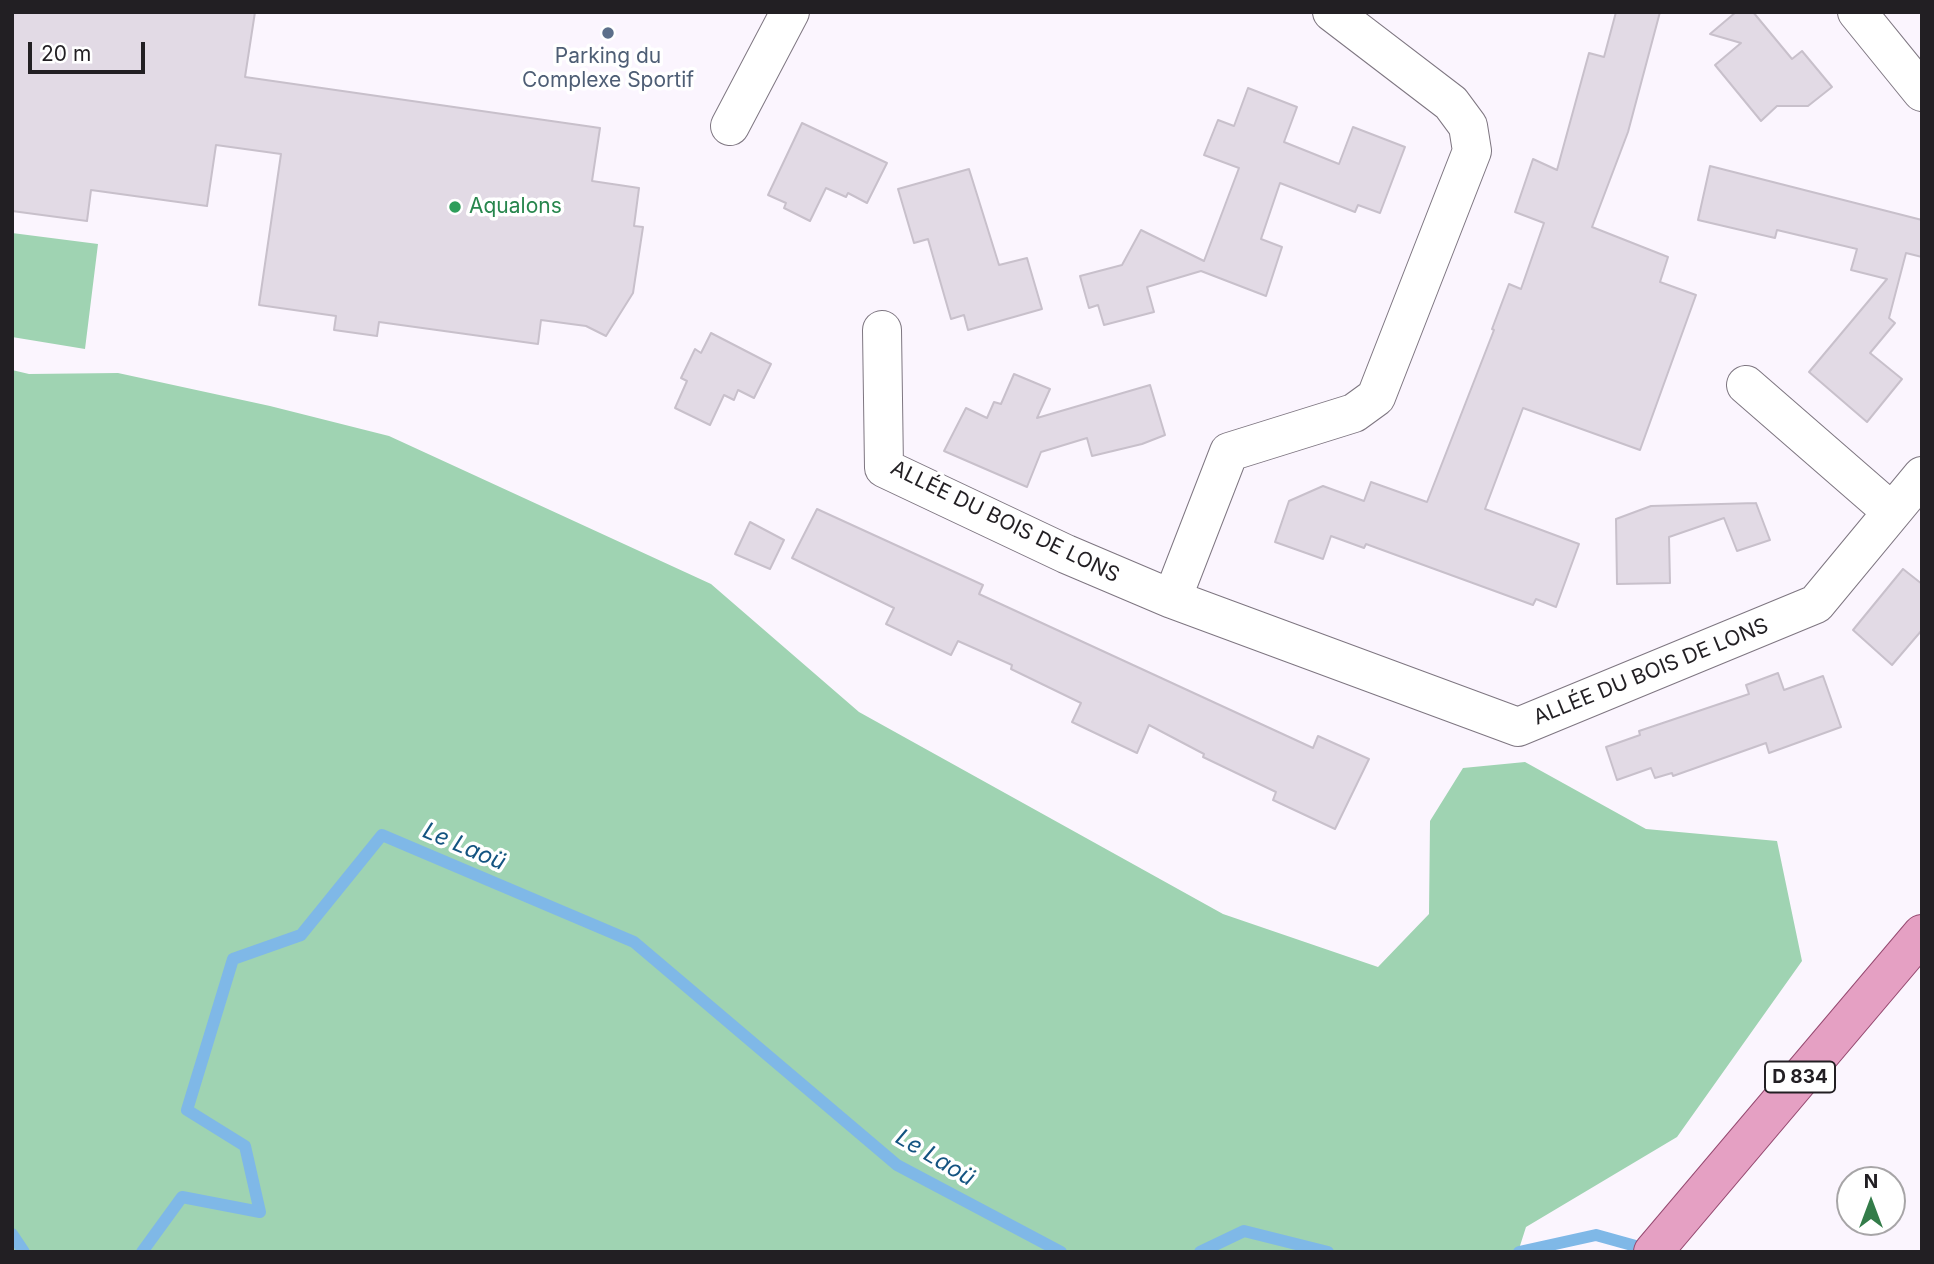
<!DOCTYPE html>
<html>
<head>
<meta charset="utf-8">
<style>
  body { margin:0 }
  #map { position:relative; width:1934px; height:1264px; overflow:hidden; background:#fbf5fe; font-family:Inter,sans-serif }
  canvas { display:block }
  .frame { position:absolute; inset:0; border:14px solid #221f23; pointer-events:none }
  .north { position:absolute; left:1836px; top:1166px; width:70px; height:70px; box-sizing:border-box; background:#fff; border:2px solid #a7a5a7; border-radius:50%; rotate:0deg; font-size:19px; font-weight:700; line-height:28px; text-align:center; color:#221f23 }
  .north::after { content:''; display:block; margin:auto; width:24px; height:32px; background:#337c49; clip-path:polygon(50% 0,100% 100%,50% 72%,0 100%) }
  .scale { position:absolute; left:28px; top:42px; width:117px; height:32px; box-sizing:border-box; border:4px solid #221f23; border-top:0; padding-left:9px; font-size:21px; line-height:24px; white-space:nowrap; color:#221f23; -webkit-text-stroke:5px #fff; paint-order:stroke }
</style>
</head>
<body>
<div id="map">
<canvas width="1934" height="1264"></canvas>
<div class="frame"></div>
<div class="north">N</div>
<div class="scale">20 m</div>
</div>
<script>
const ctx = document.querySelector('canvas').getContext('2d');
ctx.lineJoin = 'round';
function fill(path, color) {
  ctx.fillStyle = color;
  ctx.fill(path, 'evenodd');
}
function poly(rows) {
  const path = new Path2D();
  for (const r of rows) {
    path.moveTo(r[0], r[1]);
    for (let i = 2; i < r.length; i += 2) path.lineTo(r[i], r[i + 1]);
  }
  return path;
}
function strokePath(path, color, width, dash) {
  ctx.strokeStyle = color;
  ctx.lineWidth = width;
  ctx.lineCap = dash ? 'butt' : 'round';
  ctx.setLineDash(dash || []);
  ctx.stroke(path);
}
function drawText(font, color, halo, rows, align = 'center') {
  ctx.font = font + ' Inter,sans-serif';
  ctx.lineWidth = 7;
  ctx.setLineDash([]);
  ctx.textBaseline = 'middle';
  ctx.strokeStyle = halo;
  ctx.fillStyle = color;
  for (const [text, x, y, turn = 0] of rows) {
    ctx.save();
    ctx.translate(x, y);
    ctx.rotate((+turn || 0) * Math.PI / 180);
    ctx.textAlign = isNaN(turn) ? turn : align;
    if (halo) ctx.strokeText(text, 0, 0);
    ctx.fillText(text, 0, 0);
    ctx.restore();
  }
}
fill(poly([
  [12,233,98,244,85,349,12,337],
  [12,370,29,374,118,373,270,406,389,436,711,584,859,712,1223,914,1378,967,1429,914,1430,821,1463,768,1525,762,1646,829,1777,841,1802,961,1677,1137,1526,1227,1518,1252,12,1252]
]), '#9fd3b2');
strokePath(poly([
  [12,1234,24,1252],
  [142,1252,182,1197,260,1212,245,1146,187,1110,233,959,301,935,382,835,634,942,897,1165,1061,1252],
  [1200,1252,1244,1231,1328,1252],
  [1519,1252,1596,1235,1650,1250]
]), '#7fb8e7', 12);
const building = poly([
  [12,12,255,12,245,77,600,128,592,181,639,188,634,226,643,227,633,293,606,336,586,326,541,320,538,344,379,322,377,336,334,330,336,316,259,305,281,154,216,145,207,206,91,190,87,221,12,211,12,12],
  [1616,12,1660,12,1628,132,1592,227,1668,257,1660,282,1696,295,1640,450,1523,408,1485,509,1579,544,1556,607,1536,599,1533,605,1366,544,1364,548,1331,536,1323,559,1275,542,1289,501,1323,486,1364,501,1371,482,1427,502,1494,330,1492,329,1509,284,1521,289,1544,223,1515,212,1533,159,1557,170,1589,53,1604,57,1616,12],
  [1736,12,1753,12,1792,59,1802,51,1832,87,1808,106,1777,106,1761,121,1715,65,1741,43,1710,34,1736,12],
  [1248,88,1297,107,1284,142,1339,164,1353,127,1405,147,1380,213,1358,205,1355,212,1280,183,1261,239,1282,247,1266,296,1201,271,1147,287,1154,312,1104,325,1098,305,1089,308,1080,276,1122,265,1141,230,1204,261,1239,168,1204,155,1218,120,1234,126,1248,88],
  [802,123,887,163,867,203,848,193,846,197,826,188,810,221,784,208,786,203,768,195,802,123],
  [1710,166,1922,220,1922,257,1906,253,1889,318,1895,323,1870,353,1902,379,1867,422,1809,372,1887,279,1851,270,1857,249,1777,230,1775,238,1698,220,1710,166],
  [969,169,999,265,1027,258,1042,309,968,330,964,315,951,319,928,239,914,243,898,189,969,169],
  [711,333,771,364,754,398,738,390,734,400,724,395,710,425,675,408,687,381,681,378,695,349,701,353,711,333],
  [1014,374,1050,389,1037,418,1150,385,1165,435,1142,444,1092,456,1087,438,1041,452,1027,487,944,451,966,408,987,418,994,402,1001,404,1014,374],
  [1756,503,1770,540,1737,551,1724,518,1669,537,1670,583,1617,584,1616,519,1651,506,1756,503],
  [817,509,983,585,979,594,1313,748,1318,736,1369,759,1335,829,1273,800,1276,792,1203,757,1204,754,1149,725,1137,753,1072,722,1081,703,1011,669,1012,665,958,641,951,655,886,624,894,608,792,558,817,509],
  [750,522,784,540,770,569,735,554,750,522],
  [1903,569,1922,584,1922,630,1892,665,1853,630,1903,569],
  [1778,673,1784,690,1823,676,1841,727,1769,753,1766,743,1673,776,1672,773,1655,778,1651,768,1617,780,1606,747,1640,735,1639,731,1749,694,1746,685,1778,673]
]);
fill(building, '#e2dae5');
strokePath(building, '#c8c0cb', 2);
const street = poly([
  [1857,12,1922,92],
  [730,126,790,12],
  [882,330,884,468,1066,554,1172,599,1229,452,1354,413,1376,397,1472,151,1468,126,1451,103,1332,12],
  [1746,385,1892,512],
  [1172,599,1518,727,1816,604,1922,476]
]);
const primary = poly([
  [1653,1252,1922,934]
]);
strokePath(street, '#7e7681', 40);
strokePath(primary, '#964a71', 40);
strokePath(street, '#fff', 38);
strokePath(primary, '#e5a0c3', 38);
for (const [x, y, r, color] of [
  [608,33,7,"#5c6f8a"],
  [455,207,7,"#2e9e5b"]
]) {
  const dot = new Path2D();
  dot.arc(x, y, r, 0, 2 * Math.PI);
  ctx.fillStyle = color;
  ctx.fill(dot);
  strokePath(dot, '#fff', 2.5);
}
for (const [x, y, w] of [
  [1800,1077,70]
]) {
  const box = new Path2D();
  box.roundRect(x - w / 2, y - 15.5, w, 31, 5);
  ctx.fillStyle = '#fff';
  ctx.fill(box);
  strokePath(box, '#221f23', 2);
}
drawText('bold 19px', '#221f23', null, [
  ["D 834",1800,1077]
]);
drawText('21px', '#4e5e75', '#fff', [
  ["Parking du",608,57],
  ["Complexe Sportif",608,81]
]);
drawText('21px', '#27864d', '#fff', [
  ["Aqualons",469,207]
], 'left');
drawText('21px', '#221f23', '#fff', [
  ["ALLÉE DU BOIS DE LONS",1005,522,26],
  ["ALLÉE DU BOIS DE LONS",1651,672,-22]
]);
drawText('italic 23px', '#145481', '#fff', [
  ["Le Laoü",464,847,23],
  ["Le Laoü",935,1158,31]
]);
</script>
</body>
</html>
